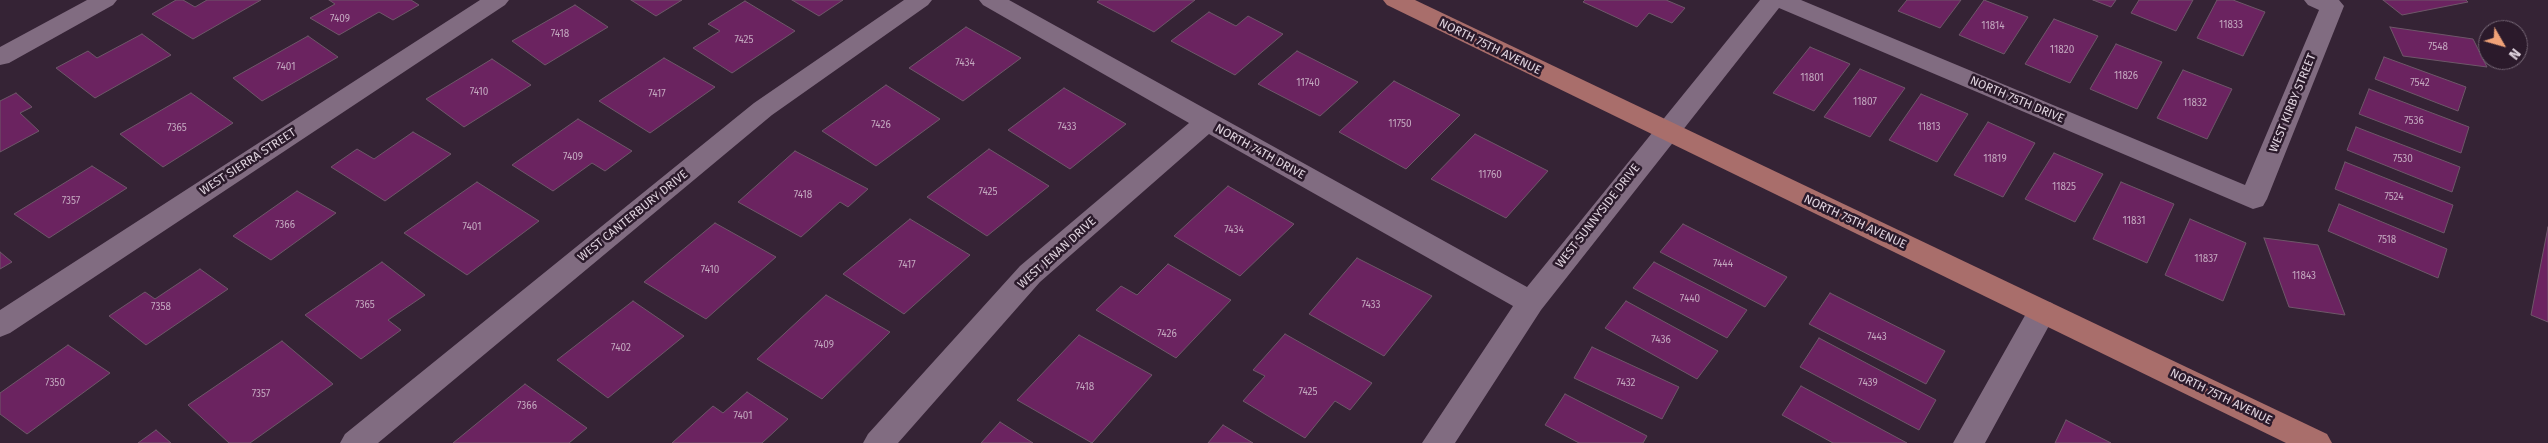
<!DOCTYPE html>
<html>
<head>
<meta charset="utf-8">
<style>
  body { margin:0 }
  #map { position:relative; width:2548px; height:443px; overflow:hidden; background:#352335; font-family:"Fira Sans",sans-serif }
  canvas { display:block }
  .north { position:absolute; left:2478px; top:20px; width:50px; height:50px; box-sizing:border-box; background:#2b1a2b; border:1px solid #736473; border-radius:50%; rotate:128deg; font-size:14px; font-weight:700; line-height:20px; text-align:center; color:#e0d4df }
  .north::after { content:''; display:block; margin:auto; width:18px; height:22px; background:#f0a278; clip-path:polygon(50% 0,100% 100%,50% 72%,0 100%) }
</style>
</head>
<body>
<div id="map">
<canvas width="2548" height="443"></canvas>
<div class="north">N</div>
</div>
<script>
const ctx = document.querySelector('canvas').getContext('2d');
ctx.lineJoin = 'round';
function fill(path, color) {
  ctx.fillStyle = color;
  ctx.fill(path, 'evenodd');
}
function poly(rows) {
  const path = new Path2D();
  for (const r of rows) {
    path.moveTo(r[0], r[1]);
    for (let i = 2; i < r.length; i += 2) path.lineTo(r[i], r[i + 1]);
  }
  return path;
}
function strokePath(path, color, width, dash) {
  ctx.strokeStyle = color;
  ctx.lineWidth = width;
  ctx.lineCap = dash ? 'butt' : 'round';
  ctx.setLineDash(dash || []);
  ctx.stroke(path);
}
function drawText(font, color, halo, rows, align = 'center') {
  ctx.font = font + ' "Fira Sans",sans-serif';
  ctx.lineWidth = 5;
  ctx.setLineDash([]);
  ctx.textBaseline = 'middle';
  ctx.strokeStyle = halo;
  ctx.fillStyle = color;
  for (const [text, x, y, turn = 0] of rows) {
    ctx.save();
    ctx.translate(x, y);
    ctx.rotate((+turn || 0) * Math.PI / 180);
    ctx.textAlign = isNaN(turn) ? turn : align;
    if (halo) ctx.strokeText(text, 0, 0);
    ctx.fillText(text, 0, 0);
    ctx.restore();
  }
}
const building = poly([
  [176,0,183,0,195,7,207,0,261,0,193,39,152,14,176,0],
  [329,0,411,0,419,5,393,20,379,12,339,35,310,18,335,4,329,0],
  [631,0,682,0,656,16,631,0],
  [792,0,843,0,819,16,792,0],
  [1100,0,1195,0,1154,32,1097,2,1100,0],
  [1585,0,1666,0,1685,8,1672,23,1649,13,1637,27,1583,2,1585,0],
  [1907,0,1961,0,1940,28,1898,11,1907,0],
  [1984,0,2028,17,2004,54,1959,35,1984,0],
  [2093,0,2116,0,2111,7,2093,0],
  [2139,0,2193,0,2176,31,2131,13,2139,0],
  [2217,0,2233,0,2265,12,2243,56,2197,38,2217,0],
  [2383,0,2466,0,2468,2,2402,15,2383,0],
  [745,1,795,31,732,73,693,48,720,31,708,24,745,1],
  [575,5,608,27,545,65,512,41,575,5],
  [1209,12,1236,26,1248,16,1283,34,1235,75,1171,41,1209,12],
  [2054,19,2098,36,2070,83,2025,64,2054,19],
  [966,27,1021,58,963,101,909,68,966,27],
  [2390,27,2473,39,2487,67,2403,56,2390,27],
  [142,34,171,55,95,98,56,68,88,51,97,58,142,34],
  [308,36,338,57,262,101,233,78,308,36],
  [2116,44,2162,62,2137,109,2090,89,2116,44],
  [1810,47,1850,64,1814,111,1773,93,1810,47],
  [1297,51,1358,82,1320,116,1258,84,1297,51],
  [2384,57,2466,87,2458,111,2375,79,2384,57],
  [664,58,715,87,650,133,599,101,664,58],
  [492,59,531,85,464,127,426,99,492,59],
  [1860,69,1905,88,1870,137,1824,117,1860,69],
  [2183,70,2232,89,2207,139,2157,118,2183,70],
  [1394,81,1460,115,1406,169,1339,132,1394,81],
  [886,85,940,119,876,166,822,131,886,85],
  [1064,88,1126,124,1070,169,1008,130,1064,88],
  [2369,89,2469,127,2461,153,2359,114,2369,89],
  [16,93,32,107,20,113,39,131,0,152,0,101,16,93],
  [191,93,233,123,163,167,120,134,191,93],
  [1921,94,1968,114,1937,162,1889,140,1921,94],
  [578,119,632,151,605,171,592,163,553,191,512,165,578,119],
  [1988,122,2035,143,2003,197,1954,175,1988,122],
  [2356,127,2460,167,2452,192,2347,150,2356,127],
  [413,132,451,154,385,201,331,167,357,149,374,159,413,132],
  [1475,134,1548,171,1506,218,1431,179,1475,134],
  [989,149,1049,186,987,236,927,197,989,149],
  [795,151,868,189,848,207,840,202,801,237,738,202,795,151],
  [2054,153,2103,174,2075,222,2025,199,2054,153],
  [2345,162,2453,205,2444,233,2335,189,2345,162],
  [92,166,127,188,49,238,14,214,92,166],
  [477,182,539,221,467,275,404,233,477,182],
  [2121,182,2174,204,2147,263,2093,239,2121,182],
  [1228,186,1294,224,1240,276,1174,236,1228,186],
  [297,191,336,213,271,260,233,236,297,191],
  [2339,204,2447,249,2438,278,2328,231,2339,204],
  [910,219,970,255,904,314,843,274,910,219],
  [2190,219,2246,243,2223,301,2165,275,2190,219],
  [715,223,776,257,706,319,644,282,715,223],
  [1683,224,1787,277,1765,307,1660,252,1683,224],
  [2548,227,2548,322,2531,315,2548,227],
  [2264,238,2318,245,2345,315,2289,307,2264,238],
  [0,252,12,262,0,269,0,252],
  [1357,258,1432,296,1384,356,1309,314,1357,258],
  [382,262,425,295,388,320,401,330,361,359,305,315,382,262],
  [1654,262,1747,310,1727,338,1633,288,1654,262],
  [1168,264,1231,300,1176,358,1096,310,1121,286,1137,295,1168,264],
  [200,269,228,289,146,345,109,316,145,292,155,299,200,269],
  [1830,293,1945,351,1926,384,1809,324,1830,293],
  [826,295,890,332,822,399,757,359,826,295],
  [633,301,684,336,608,398,557,360,633,301],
  [1626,301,1718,351,1697,379,1605,328,1626,301],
  [1285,334,1372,383,1350,410,1335,401,1305,438,1243,401,1265,376,1253,370,1285,334],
  [1079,335,1152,375,1092,443,1017,400,1079,335],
  [1819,338,1936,400,1919,430,1800,367,1819,338],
  [282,341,333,384,250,443,229,443,188,405,282,341],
  [68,345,110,373,27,434,0,414,0,393,68,345],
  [1592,347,1679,387,1662,419,1574,378,1592,347],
  [525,384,587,428,569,443,453,443,525,384],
  [1801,386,1907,443,1833,443,1782,415,1801,386],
  [747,392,788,419,762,443,672,443,713,406,723,413,747,392],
  [1565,394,1647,436,1643,443,1579,443,1545,425,1565,394],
  [2066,420,2111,443,2055,443,2066,420],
  [1000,422,1033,443,981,443,1000,422],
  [1223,425,1253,443,1208,443,1223,425],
  [156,430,171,443,138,443,156,430]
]);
fill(building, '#6b2360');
strokePath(building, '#6e5769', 1);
fill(poly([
  [87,0,117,0,113,5,9,63,0,65,0,47,87,0],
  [480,0,509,0,505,5,10,333,0,337,0,310,480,0],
  [904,0,932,0,928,5,772,115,378,443,340,443,345,434,754,103,904,0],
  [979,0,1009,0,1527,287,1760,0,1801,0,2245,185,2319,10,2308,5,2304,0,2339,0,2344,6,2267,199,2263,206,2253,209,1779,8,1541,310,1455,443,1422,443,1513,306,1209,134,1040,282,898,443,863,443,868,434,1020,266,1189,123,983,5,979,0],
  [2042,300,2052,303,2057,311,1985,443,1953,443,2032,303,2042,300]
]), '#816c81');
fill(poly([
  [1383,0,1415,0,2327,434,2332,443,2286,443,1387,5,1383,0]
]), '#a96e6b');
drawText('10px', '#c3a8bf', null, [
  ["7409",340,19],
  ["11833",2231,25],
  ["11814",1993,26],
  ["7418",560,34],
  ["7425",744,40],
  ["7548",2438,47],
  ["11820",2062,50],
  ["7434",965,63],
  ["7401",286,67],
  ["11826",2126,76],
  ["11801",1812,78],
  ["11740",1308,83],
  ["7542",2420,83],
  ["7410",479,92],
  ["7417",657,94],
  ["11807",1865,102],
  ["11832",2195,103],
  ["7536",2414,121],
  ["11750",1400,124],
  ["7426",881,125],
  ["7433",1067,127],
  ["11813",1929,127],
  ["7365",177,128],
  ["7409",573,157],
  ["11819",1995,159],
  ["7530",2403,159],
  ["11760",1490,175],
  ["11825",2064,187],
  ["7425",988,192],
  ["7418",803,195],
  ["7524",2394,197],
  ["7357",71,201],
  ["11831",2134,221],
  ["7366",285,225],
  ["7401",472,227],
  ["7434",1234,230],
  ["7518",2387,240],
  ["11837",2206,259],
  ["7444",1723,264],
  ["7417",907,265],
  ["7410",710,270],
  ["11843",2304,276],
  ["7440",1690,299],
  ["7365",365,305],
  ["7433",1371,305],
  ["7358",161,307],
  ["7426",1167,334],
  ["7443",1877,337],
  ["7436",1661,340],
  ["7409",824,345],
  ["7402",621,348],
  ["7350",55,383],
  ["7432",1626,383],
  ["7439",1868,383],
  ["7418",1085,387],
  ["7425",1308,392],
  ["7357",261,394],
  ["7366",527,406],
  ["7401",743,416]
]);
drawText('12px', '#e0d4df', '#2b1a2b', [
  ["NORTH 75TH AVENUE",1490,47,26],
  ["NORTH 75TH DRIVE",2017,100,23],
  ["WEST KIRBY STREET",2293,103,-68],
  ["NORTH 74TH DRIVE",1260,152,29],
  ["WEST SIERRA STREET",248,162,-33],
  ["WEST CANTERBURY DRIVE",633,216,-39],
  ["WEST SUNNYSIDE DRIVE",1598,216,-52],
  ["NORTH 75TH AVENUE",1855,222,25],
  ["WEST JENAN DRIVE",1057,253,-42],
  ["NORTH 75TH AVENUE",2221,397,26]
]);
</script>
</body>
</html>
